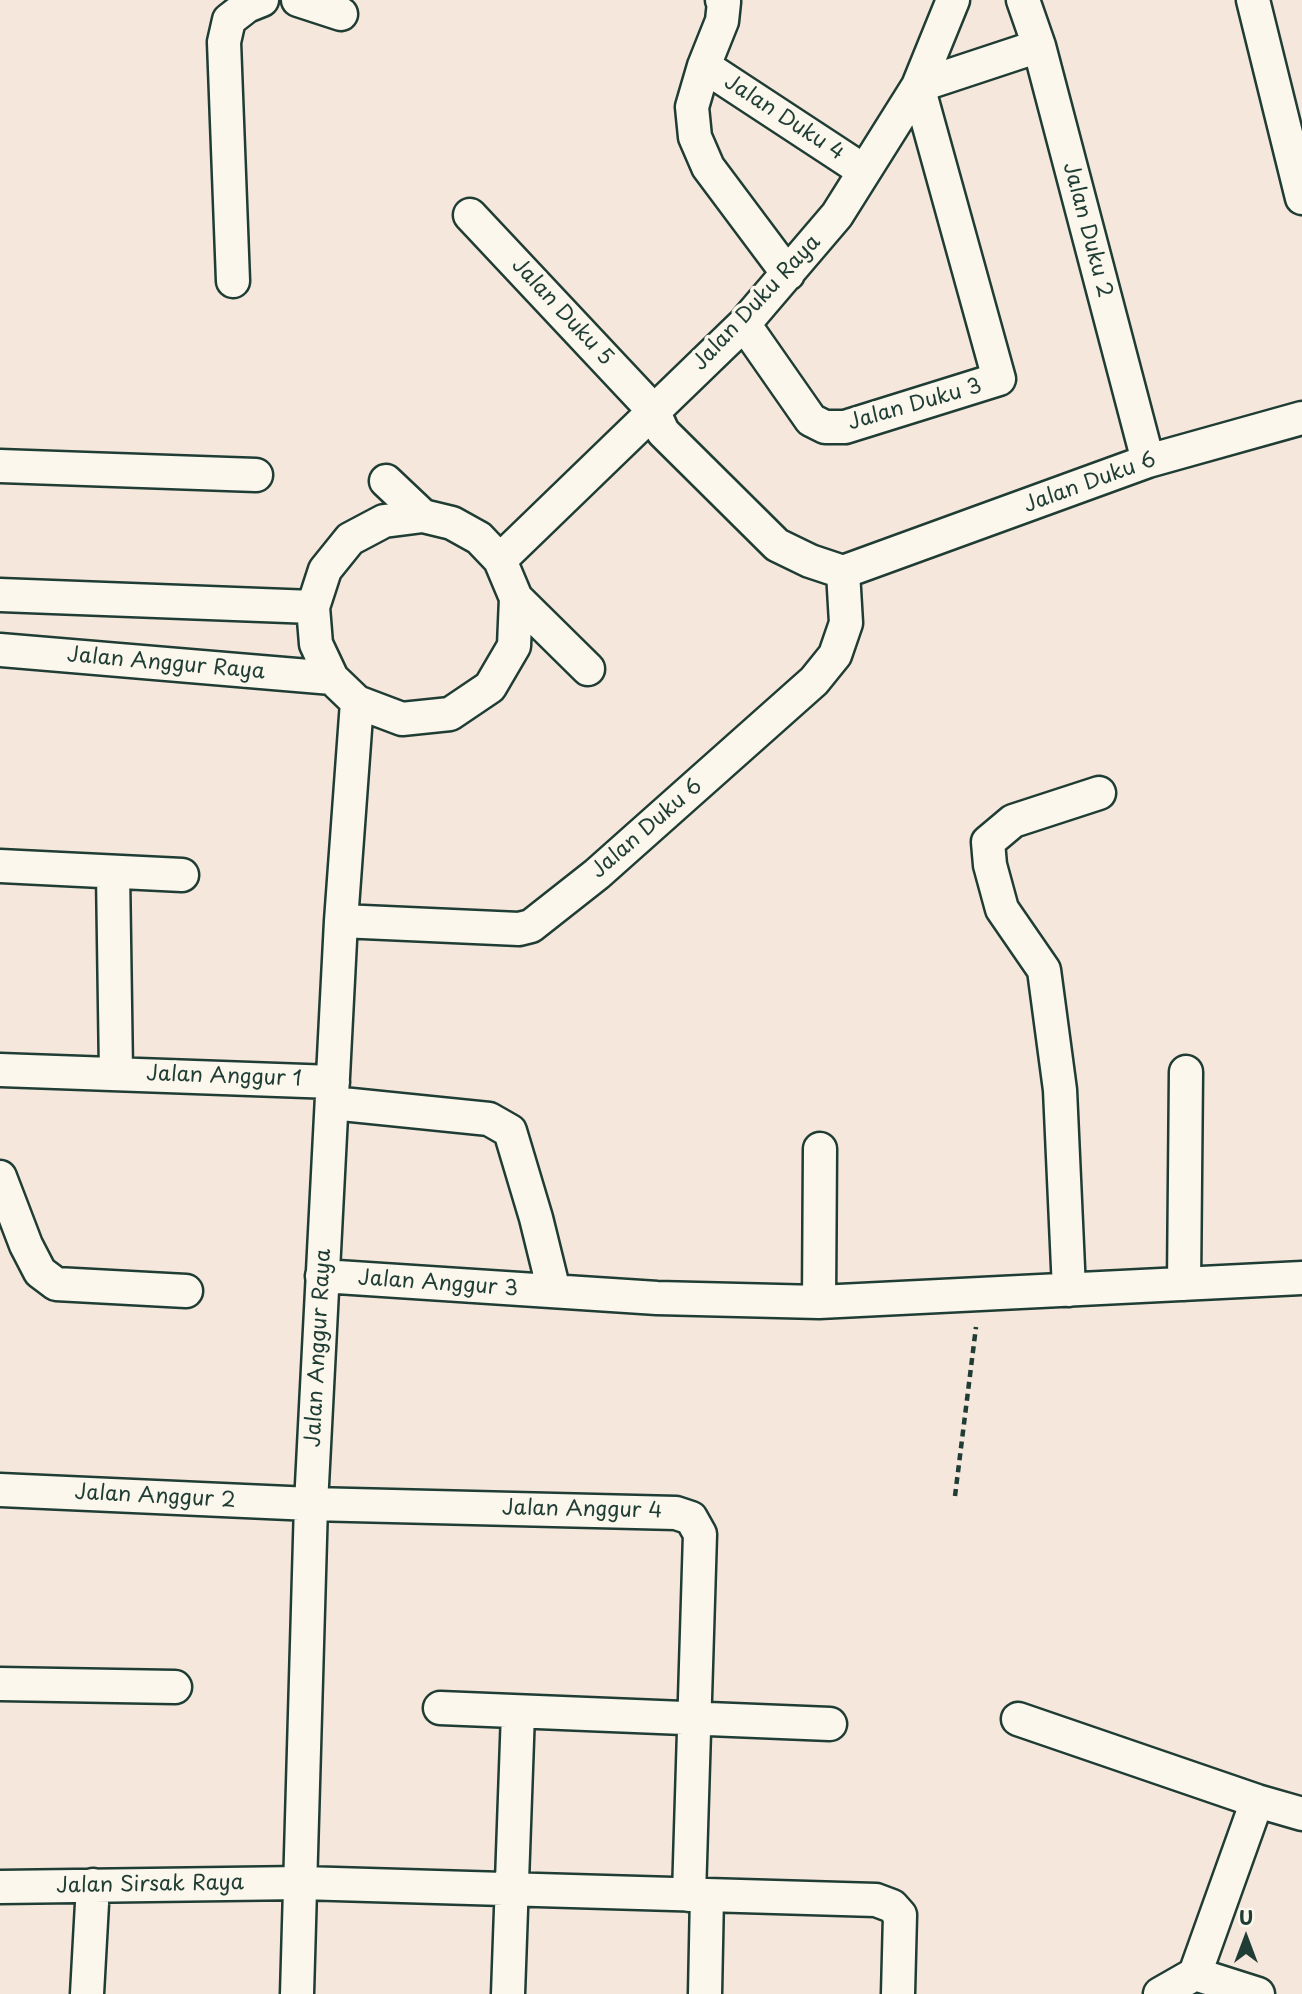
<!DOCTYPE html>
<html>
<head>
<meta charset="utf-8">
<style>
  body { margin:0 }
  #map { position:relative; width:1302px; height:1994px; overflow:hidden; background:#f6e7dc; font-family:"Playpen Sans",sans-serif }
  canvas { display:block }
  .north { position:absolute; left:1211px; top:1903px; width:70px; height:70px; -webkit-text-stroke:5px #fbf7ec; paint-order:stroke; rotate:0deg; font-size:19px; font-weight:700; line-height:28px; text-align:center; color:#1f3d34 }
  .north::after { content:''; display:block; margin:auto; width:24px; height:32px; background:#1f3d34; clip-path:polygon(50% 0,100% 100%,50% 72%,0 100%) }
</style>
</head>
<body>
<div id="map">
<canvas width="1302" height="1994"></canvas>
<div class="north">U</div>
</div>
<script>
const ctx = document.querySelector('canvas').getContext('2d');
ctx.lineJoin = 'round';
function poly(rows) {
  const path = new Path2D();
  for (const r of rows) {
    path.moveTo(r[0], r[1]);
    for (let i = 2; i < r.length; i += 2) path.lineTo(r[i], r[i + 1]);
  }
  return path;
}
function strokePath(path, color, width, dash) {
  ctx.strokeStyle = color;
  ctx.lineWidth = width;
  ctx.lineCap = dash ? 'butt' : 'round';
  ctx.setLineDash(dash || []);
  ctx.stroke(path);
}
function drawText(font, color, halo, rows, align = 'center') {
  ctx.font = font + ' "Playpen Sans",sans-serif';
  ctx.lineWidth = 7;
  ctx.setLineDash([]);
  ctx.textBaseline = 'middle';
  ctx.strokeStyle = halo;
  ctx.fillStyle = color;
  for (const [text, x, y, turn = 0] of rows) {
    ctx.save();
    ctx.translate(x, y);
    ctx.rotate((+turn || 0) * Math.PI / 180);
    ctx.textAlign = isNaN(turn) ? turn : align;
    if (halo) ctx.strokeText(text, 0, 0);
    ctx.fillText(text, 0, 0);
    ctx.restore();
  }
}
const minor = poly([
  [298,0,341,14],
  [722,0,724,2,722,21,704,66,692,107,695,137,708,167,788,274],
  [1023,0,1039,46,1148,461],
  [1253,0,1302,198],
  [704,66,864,171],
  [470,215,653,410,663,432,777,545,810,561,843,572,1148,461,1302,418],
  [233,281,224,42,229,20,247,6,262,0],
  [744,324,811,420,825,427,845,427,999,379,918,86,1039,46],
  [0,466,256,475],
  [386,481,423,516,452,523,479,538,500,560,516,598,514,646,490,687,450,714,402,719,357,702,332,678,316,644,313,607,325,570,350,539,384,521,423,516],
  [500,560,744,324,837,215,918,86,953,0],
  [0,595,313,607],
  [516,598,588,669],
  [0,650,332,678],
  [0,866,182,875],
  [113,873,116,1072],
  [341,921,519,929,531,926,597,874,814,681,835,655,846,623,843,572],
  [0,1070,333,1082],
  [332,1103,489,1119,510,1131,536,1218,554,1291],
  [0,1177,26,1245,40,1272,56,1284,186,1291],
  [322,1276,657,1298,819,1302,1302,1278],
  [1184,1284,1186,1072],
  [1069,1290,1060,1090,1044,970,1002,909,990,865,988,842,1013,821,1099,793],
  [819,1302,820,1149],
  [0,1490,311,1504,676,1513,691,1518,700,1534,689,1895],
  [0,1684,175,1687],
  [440,1708,830,1724],
  [1018,1719,1257,1801,1302,1814],
  [0,1887,301,1883,876,1900,892,1906,900,1915,898,1994],
  [1195,1974,1257,1801],
  [87,1994,93,1885],
  [297,1994,311,1504,341,921,357,702],
  [508,1994,518,1712],
  [705,1994,707,1895],
  [1160,1994,1195,1974,1258,1994]
]);
strokePath(minor, '#1f3d34', 37);
strokePath(poly([
  [955,1496,976,1327]
]), '#1f3d34', 4.5, [7, 5]);
strokePath(minor, '#fbf7ec', 32);
drawText('21px', '#1f3d34', '#fbf7ec', [
  ["Jalan Duku 4",784,118,33],
  ["Jalan Duku 2",1087,230,75],
  ["Jalan Duku Raya",757,303,-47],
  ["Jalan Duku 5",562,312,47],
  ["Jalan Duku 3",915,405,-16],
  ["Jalan Duku 6",1090,483,-20],
  ["Jalan Anggur Raya",166,664,5],
  ["Jalan Duku 6",647,829,-41],
  ["Jalan Anggur 1",224,1077,2],
  ["Jalan Anggur 3",438,1284,4],
  ["Jalan Anggur Raya",319,1348,-87],
  ["Jalan Anggur 2",155,1497,3],
  ["Jalan Anggur 4",582,1510,1],
  ["Jalan Sirsak Raya",150,1885,-1]
]);
</script>
</body>
</html>
